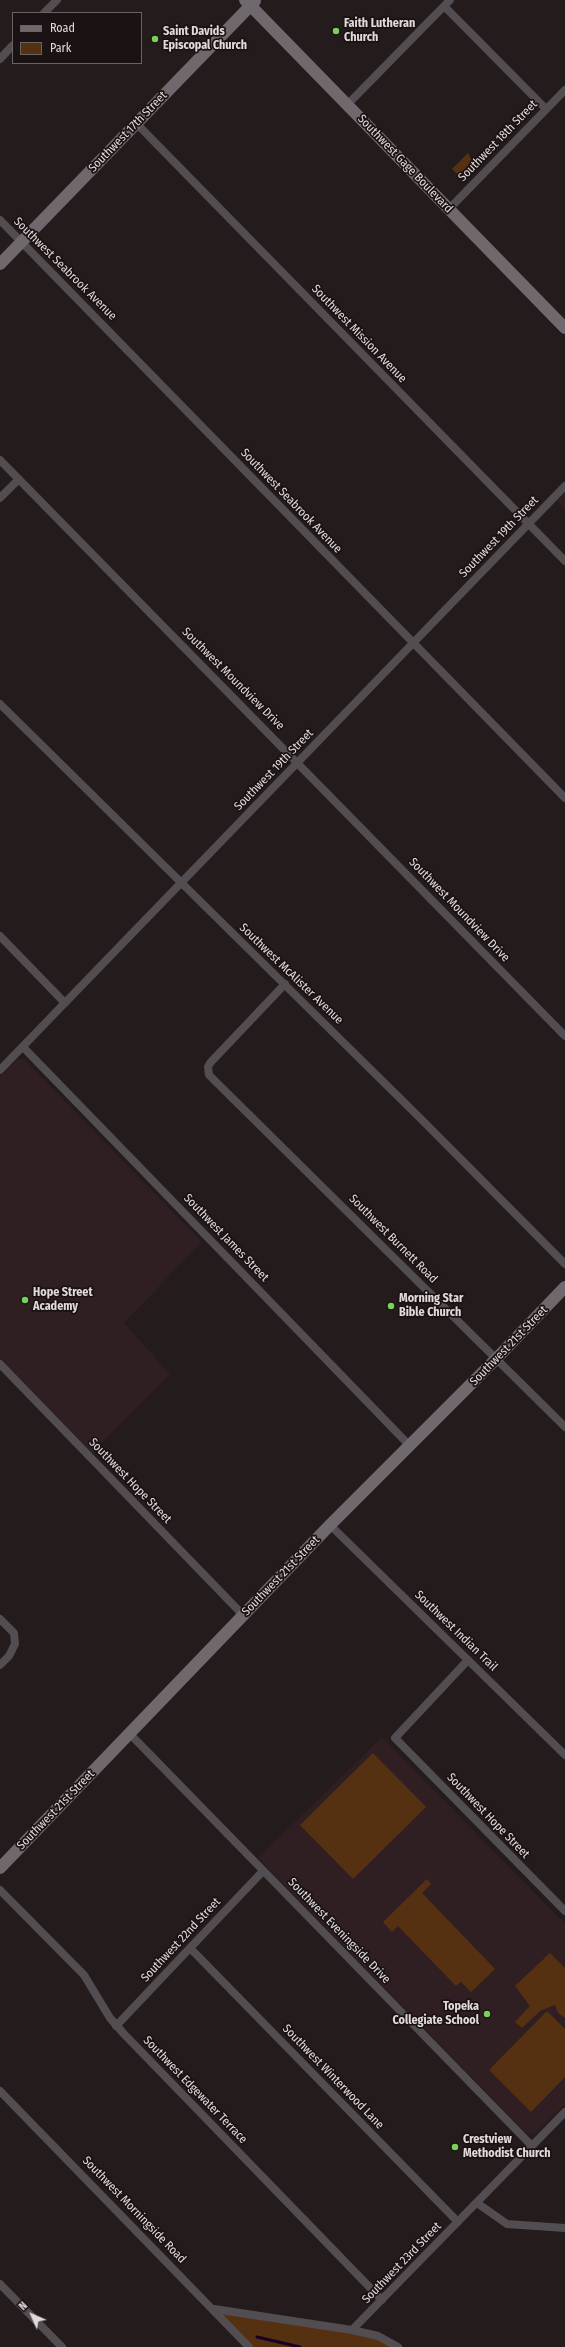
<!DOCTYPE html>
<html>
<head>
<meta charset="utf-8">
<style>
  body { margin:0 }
  #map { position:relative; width:565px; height:2347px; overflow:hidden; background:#241b1c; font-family:"Fira Sans Condensed",sans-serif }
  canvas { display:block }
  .legend { position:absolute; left:12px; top:12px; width:130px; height:52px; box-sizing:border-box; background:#1b1213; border:1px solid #6a6263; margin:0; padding:5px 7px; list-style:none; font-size:12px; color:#e1dadb }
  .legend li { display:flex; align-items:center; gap:8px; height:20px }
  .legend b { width:20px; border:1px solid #6a6263 }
  .north { position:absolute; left:12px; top:2295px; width:40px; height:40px; -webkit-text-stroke:3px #1b1213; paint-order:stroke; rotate:315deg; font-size:11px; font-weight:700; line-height:16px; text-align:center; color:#e1dadb }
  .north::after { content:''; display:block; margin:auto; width:14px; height:18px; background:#e1dadb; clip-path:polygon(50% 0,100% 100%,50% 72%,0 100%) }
</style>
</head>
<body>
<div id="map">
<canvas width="565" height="2347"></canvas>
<ul class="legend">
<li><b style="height:5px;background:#6f686c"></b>Road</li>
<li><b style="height:11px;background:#553111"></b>Park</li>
</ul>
<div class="north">N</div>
</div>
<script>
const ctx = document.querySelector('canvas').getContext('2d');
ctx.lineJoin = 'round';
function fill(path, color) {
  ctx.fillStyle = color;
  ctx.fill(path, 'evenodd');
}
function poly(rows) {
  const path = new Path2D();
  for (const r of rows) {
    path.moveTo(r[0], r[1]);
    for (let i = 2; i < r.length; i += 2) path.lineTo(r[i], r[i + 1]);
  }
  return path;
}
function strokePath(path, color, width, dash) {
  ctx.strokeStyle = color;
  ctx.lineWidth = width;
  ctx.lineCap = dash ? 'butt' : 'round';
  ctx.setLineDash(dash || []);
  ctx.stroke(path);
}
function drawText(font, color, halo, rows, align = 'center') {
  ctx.font = font + ' "Fira Sans Condensed",sans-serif';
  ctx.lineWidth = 3.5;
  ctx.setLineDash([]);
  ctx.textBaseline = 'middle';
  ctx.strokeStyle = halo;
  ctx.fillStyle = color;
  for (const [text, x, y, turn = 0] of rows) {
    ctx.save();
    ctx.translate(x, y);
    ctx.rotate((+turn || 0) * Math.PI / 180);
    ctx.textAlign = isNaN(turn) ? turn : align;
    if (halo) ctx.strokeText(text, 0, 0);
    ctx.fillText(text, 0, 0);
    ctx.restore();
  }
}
fill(poly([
  [565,493,565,509,557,501],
  [23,1058,202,1242,124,1323,170,1374,92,1453,0,1358,0,1077,17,1060],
  [382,1737,565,1924,565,2104,534,2135,525,2132,258,1858]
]), '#301f22');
fill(poly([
  [468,153,476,169,464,181,452,169],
  [373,1753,426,1807,353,1879,300,1825],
  [427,1879,431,1884,422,1893,495,1969,471,1992,461,1982,456,1986,398,1926,392,1932,383,1922],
  [550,1953,565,1968,565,2018,558,2013,555,2005,540,2011,522,2028,515,2022,530,2006,515,1986],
  [547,2011,565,2029,565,2077,531,2112,489,2070],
  [214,2309,352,2330,398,2347,249,2347]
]), '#553111');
strokePath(poly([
  [257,2337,300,2347]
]), '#190025', 3);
strokePath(poly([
  [444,6,546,109],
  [44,13,57,0],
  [0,59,13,45],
  [347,105,450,0],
  [136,123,565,561],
  [449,209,565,90],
  [0,220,565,798],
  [0,460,565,1036],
  [0,498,19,479],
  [0,704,421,1119,565,1264],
  [0,936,65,1003],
  [285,984,210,1063,208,1067,209,1075,565,1427],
  [23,1047,410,1446],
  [0,1070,565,486],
  [0,1364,243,1615],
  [330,1525,565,1755],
  [0,1619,14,1633,15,1644,9,1656,0,1665],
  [468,1660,395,1738,565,1911],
  [129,1733,532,2146],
  [0,1890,84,1975,110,2018,124,2034,382,2300],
  [190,1948,458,2222],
  [116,2026,263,1871],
  [0,2091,249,2347],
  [477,2203,507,2224,565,2228],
  [0,2284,62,2347],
  [214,2309,352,2330,378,2336,398,2347],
  [352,2330,565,2112]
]), '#524d50', 8);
strokePath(poly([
  [245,0,565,328],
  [0,264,255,1],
  [0,1868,330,1525,496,1359,565,1287]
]), '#6f686c', 12);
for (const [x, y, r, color] of [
  [336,31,4,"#76d25a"],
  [155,39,4,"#76d25a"],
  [25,1300,4,"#76d25a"],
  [391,1306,4,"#76d25a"],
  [487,2014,4,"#76d25a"],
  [455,2147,4,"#76d25a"]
]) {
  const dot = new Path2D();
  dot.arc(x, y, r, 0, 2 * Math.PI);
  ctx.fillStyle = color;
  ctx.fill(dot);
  strokePath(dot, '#1b1213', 1.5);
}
drawText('bold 12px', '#e1dadb', '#1b1213', [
  ["Faith Lutheran",344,24],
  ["Church",344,38],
  ["Saint Davids",163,32],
  ["Episcopal Church",163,46],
  ["Hope Street",33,1293],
  ["Academy",33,1307],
  ["Morning Star",399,1299],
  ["Bible Church",399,1313],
  ["Topeka",479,2007,"right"],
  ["Collegiate School",479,2021,"right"],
  ["Crestview",463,2140],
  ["Methodist Church",463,2154]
], 'left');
drawText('12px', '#e1dadb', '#1b1213', [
  ["Southwest 17th Street",128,132,-46],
  ["Southwest 18th Street",498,141,-46],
  ["Southwest Gage Boulevard",405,164,46],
  ["Southwest Seabrook Avenue",65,269,45],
  ["Southwest Mission Avenue",359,334,46],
  ["Southwest Seabrook Avenue",291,501,46],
  ["Southwest 19th Street",499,537,-46],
  ["Southwest Moundview Drive",233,679,45],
  ["Southwest 19th Street",274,770,-46],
  ["Southwest Moundview Drive",459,910,46],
  ["Southwest McAlister Avenue",291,974,44],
  ["Southwest James Street",226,1238,46],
  ["Southwest Burnett Road",393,1239,45],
  ["Southwest 21st Street",509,1346,-46],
  ["Southwest Hope Street",130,1481,46],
  ["Southwest 21st Street",281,1576,-46],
  ["Southwest Indian Trail",456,1631,44],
  ["Southwest 21st Street",56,1810,-46],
  ["Southwest Hope Street",488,1816,46],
  ["Southwest Eveningside Drive",339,1931,46],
  ["Southwest 22nd Street",181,1940,-47],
  ["Southwest Winterwood Lane",333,2077,46],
  ["Southwest Edgewater Terrace",195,2090,46],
  ["Southwest Morningside Road",134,2210,46],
  ["Southwest 23rd Street",402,2263,-46]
]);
</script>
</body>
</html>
